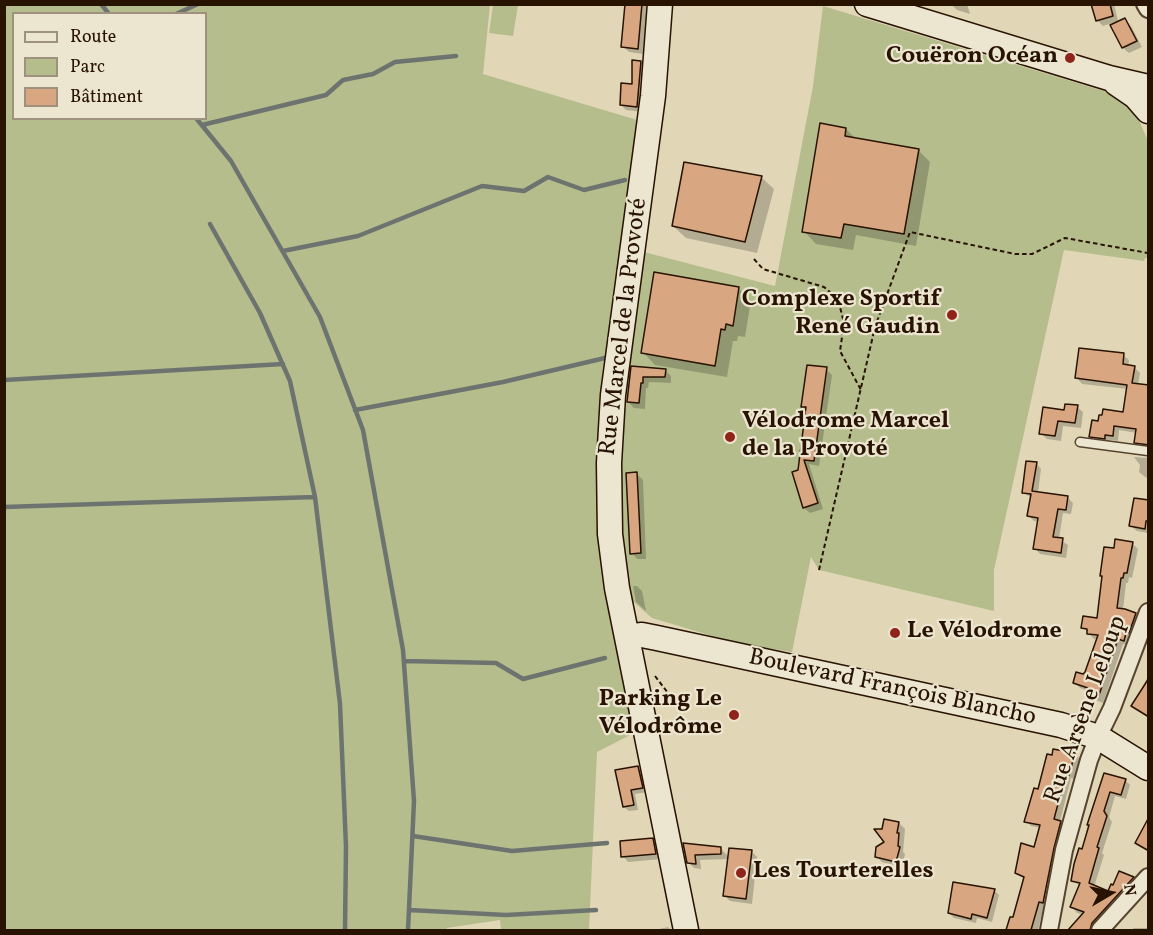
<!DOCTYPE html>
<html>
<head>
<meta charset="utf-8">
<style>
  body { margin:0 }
  #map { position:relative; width:1153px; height:935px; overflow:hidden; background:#e1d7b7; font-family:Vollkorn,serif }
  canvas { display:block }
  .frame { position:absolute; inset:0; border:6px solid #281200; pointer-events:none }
  .legend { position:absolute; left:12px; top:12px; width:195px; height:108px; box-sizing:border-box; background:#ece5d0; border:2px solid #9e917d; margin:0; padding:8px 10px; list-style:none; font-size:18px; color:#281200 }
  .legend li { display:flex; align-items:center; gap:12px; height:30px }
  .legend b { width:30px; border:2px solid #9e917d }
  .north { position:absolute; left:1081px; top:863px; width:60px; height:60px; -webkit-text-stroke:4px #ece5d0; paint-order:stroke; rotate:81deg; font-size:16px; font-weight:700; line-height:24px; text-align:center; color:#281200 }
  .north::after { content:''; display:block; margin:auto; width:21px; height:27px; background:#281200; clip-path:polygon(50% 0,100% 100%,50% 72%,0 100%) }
</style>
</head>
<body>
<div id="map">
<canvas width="1153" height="935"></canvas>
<div class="frame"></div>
<ul class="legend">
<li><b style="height:8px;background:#ece5d0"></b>Route</li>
<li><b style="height:16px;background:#b6bd8c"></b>Parc</li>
<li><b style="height:16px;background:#d8a782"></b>Bâtiment</li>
</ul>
<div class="north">N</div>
</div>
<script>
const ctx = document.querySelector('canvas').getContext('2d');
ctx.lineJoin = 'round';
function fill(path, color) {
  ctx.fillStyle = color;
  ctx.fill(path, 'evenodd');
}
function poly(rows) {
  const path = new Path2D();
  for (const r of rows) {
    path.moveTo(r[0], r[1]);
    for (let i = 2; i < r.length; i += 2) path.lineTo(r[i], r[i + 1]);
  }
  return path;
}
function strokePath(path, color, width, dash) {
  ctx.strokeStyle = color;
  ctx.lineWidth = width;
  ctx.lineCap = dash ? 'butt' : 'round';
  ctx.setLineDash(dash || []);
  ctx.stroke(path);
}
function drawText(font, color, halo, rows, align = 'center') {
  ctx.font = font + ' Vollkorn,serif';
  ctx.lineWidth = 4.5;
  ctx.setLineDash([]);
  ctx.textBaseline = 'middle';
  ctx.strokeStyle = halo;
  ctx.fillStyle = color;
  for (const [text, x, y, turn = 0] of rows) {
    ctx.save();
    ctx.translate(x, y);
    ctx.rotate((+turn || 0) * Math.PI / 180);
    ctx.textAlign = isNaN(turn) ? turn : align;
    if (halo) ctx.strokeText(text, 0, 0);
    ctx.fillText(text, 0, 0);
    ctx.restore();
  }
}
fill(poly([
  [5,5,490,5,483,74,644,122,598,519,638,731,597,752,589,930,501,930,500,920,447,928,446,930,5,930],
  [14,14,206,14,206,118,14,118],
  [493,5,518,5,513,36,489,33],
  [823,6,1130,99,1148,141,1148,258,1145,258,1144,261,1064,250,994,570,994,611,819,570,811,557,792,652,739,644,652,618,628,597,618,523,621,406,644,252,775,286,813,86]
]), '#b6bd8c');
fill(poly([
  [627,4,645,4,647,8,643,54,629,52,623,46],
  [951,4,967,4,970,14,957,10],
  [1093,4,1114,4,1118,21,1103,26,1097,20],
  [1125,20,1131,26,1142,47,1129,53,1123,48,1112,26],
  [641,62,646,67,642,112,626,110,621,105,633,86],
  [846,129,856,139,918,150,930,162,916,246,856,235,853,250,816,244,804,231],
  [761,177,774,189,757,253,686,238,673,226],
  [738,288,751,300,745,337,738,336,737,341,733,341,727,377,655,365,643,352],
  [1123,355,1129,360,1128,366,1134,367,1140,373,1138,385,1148,386,1148,449,1142,448,1136,442,1137,433,1119,430,1118,441,1111,440,1110,444,1097,442,1091,436,1100,423,1124,413,1128,389,1082,384,1077,378],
  [633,368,665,370,671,376,671,383,649,382,648,388,646,388,645,409,634,408,628,402],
  [826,369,832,375,819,466,809,464,823,509,810,513,804,508,794,473,799,471,807,410,803,406],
  [1077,407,1083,412,1081,428,1063,426,1061,441,1047,439,1041,433,1066,412],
  [1134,457,1148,458,1148,478,1145,477,1139,472,1140,465],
  [1036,463,1041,469,1038,493,1068,498,1073,503,1071,514,1063,513,1059,539,1068,545,1066,558,1040,554,1035,548,1039,522,1034,521,1029,516,1032,498,1024,493],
  [637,474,643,480,646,559,637,559,632,553],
  [1148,501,1148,533,1137,531,1131,526],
  [1132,543,1138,549,1132,578,1129,577,1128,583,1126,583,1123,610,1135,615,1141,620,1129,645,1123,644,1103,703,1093,699,1088,694,1088,691,1080,688,1075,683,1083,676,1098,639,1094,639,1083,627,1099,619,1104,578,1101,576,1115,550],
  [633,586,637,586,642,591,646,611,636,602],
  [1148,676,1148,718,1133,706],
  [1074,754,1080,759,1074,779,1071,778,1060,821,1066,827,1048,907,1044,906,1038,930,1007,930,1011,918,1014,919,1025,879,1016,873,1035,849,1041,828,1031,826,1026,821,1039,791],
  [638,768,643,773,647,792,635,794,638,810,629,811,624,807],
  [1105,774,1125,780,1130,785,1126,799,1115,796,1109,817,1112,822,1102,853,1104,855,1094,887,1109,893,1114,887,1119,873,1133,879,1138,884,1097,930,1071,930,1084,915,1077,913,1072,907,1080,886,1073,880],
  [899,823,905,829,903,852,905,854,902,867,882,862,876,856,886,842,883,831],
  [652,840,658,846,661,859,628,862,623,856],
  [685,845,721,849,729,857,751,851,757,857,752,904,730,901,724,895,729,859,700,860,701,869,694,868,688,862],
  [994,890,999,895,992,922,977,918,976,923,954,918,949,913],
  [668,927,671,930,659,930,659,929],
  [1133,928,1148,928,1148,930,1133,930]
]), '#0003');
strokePath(poly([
  [101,4,109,14],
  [176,14,198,4],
  [196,118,231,161,320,317,363,430,403,650,414,801,408,930],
  [202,125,326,95,343,80,373,74,395,62,456,56],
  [210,224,260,313,290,381,315,497,340,704,346,847,345,930],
  [283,251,358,236,482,186,524,191,548,177,584,190,625,180],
  [4,380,283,364],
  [355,410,503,382,605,358],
  [4,507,315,497],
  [404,661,496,663,523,679,605,658],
  [413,836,512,851,607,843],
  [409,910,506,915,596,910]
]), '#6d7470', 4.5);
const building = poly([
  [625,4,642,4,638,49,621,47,625,4],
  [1091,4,1110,4,1113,16,1096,21,1091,4],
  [1125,18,1137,41,1122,48,1110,25,1125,18],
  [632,60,641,61,637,107,620,105,621,83,632,84,632,60],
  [820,123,846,128,845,136,919,149,904,234,844,224,841,238,802,232,820,123],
  [684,162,762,176,745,242,672,226,684,162],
  [654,272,739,287,733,326,726,324,725,330,721,329,715,366,641,353,654,272],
  [1079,348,1124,353,1123,364,1135,366,1132,383,1149,385,1149,445,1134,443,1136,429,1114,426,1113,436,1105,435,1105,439,1089,437,1092,420,1098,421,1099,415,1102,415,1103,409,1123,412,1127,385,1075,378,1079,348],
  [807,365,827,367,814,461,804,460,818,503,803,508,792,472,798,470,806,407,801,407,807,365],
  [631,366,666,369,665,377,643,377,643,383,641,383,639,403,627,402,631,366],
  [1065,404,1078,405,1075,423,1058,421,1055,436,1039,434,1043,407,1064,410,1065,404],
  [1026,461,1037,462,1032,491,1068,496,1066,510,1058,509,1053,537,1063,538,1061,553,1033,549,1038,518,1027,516,1031,494,1022,493,1026,461],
  [637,472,641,553,630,554,626,473,637,472],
  [1134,498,1149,500,1149,521,1146,521,1145,529,1129,526,1134,498],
  [1115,539,1133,542,1127,573,1124,573,1123,578,1121,578,1117,608,1125,609,1136,613,1129,633,1126,633,1124,641,1118,639,1098,698,1086,694,1088,688,1073,683,1076,672,1083,674,1085,672,1098,635,1087,634,1087,629,1081,628,1083,616,1097,618,1102,576,1100,576,1104,547,1114,548,1115,539],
  [1149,678,1149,717,1131,706,1149,678],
  [1053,749,1075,753,1069,775,1066,774,1054,819,1061,821,1054,848,1043,903,1039,902,1031,930,1006,930,1010,917,1013,917,1024,877,1015,873,1021,843,1034,847,1040,825,1024,822,1034,788,1038,789,1047,754,1052,755,1053,749],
  [638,766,643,788,631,790,634,805,623,807,615,770,638,766],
  [1104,773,1126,779,1121,795,1110,792,1104,811,1107,816,1097,847,1099,848,1089,883,1108,891,1111,884,1113,885,1119,871,1134,877,1092,923,1090,930,1068,930,1084,912,1070,907,1080,883,1071,881,1074,864,1079,848,1082,849,1089,825,1087,825,1104,773],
  [1149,817,1149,851,1135,843,1149,817],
  [884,819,899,822,897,833,899,833,898,846,900,847,896,862,875,857,876,847,884,842,874,829,882,829,884,819],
  [653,838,656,854,621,857,620,841,653,838],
  [683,843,721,847,721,854,695,855,696,864,687,863,683,843],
  [729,848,752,850,746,899,723,896,729,848],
  [953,882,995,889,987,918,972,914,971,919,948,913,953,882]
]);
fill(building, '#d8a782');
strokePath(building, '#281200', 1.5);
const lane = poly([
  [1080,442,1148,451]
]);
const street = poly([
  [1145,4,1148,9],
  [1049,930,1064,850,1089,760,1098,737,1112,708,1148,612],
  [1100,930,1148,877]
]);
const secondary = poly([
  [660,4,653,96,613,395,609,463,610,534,617,588,686,930],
  [867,4,1109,78,1148,87],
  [1116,83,1135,96,1148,111],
  [627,637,642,635,657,638,1061,725,1098,737,1148,768]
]);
strokePath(lane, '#56432e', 11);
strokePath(street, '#56432e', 20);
strokePath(secondary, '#281200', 27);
strokePath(poly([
  [754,259,763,269,824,287,838,299,844,323,840,351,861,390],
  [819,570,875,327,910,232,1015,254,1032,254,1065,238,1148,253],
  [655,676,668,693]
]), '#281200', 2, [4.5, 3]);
strokePath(lane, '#ece5d0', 8);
strokePath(street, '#ece5d0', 16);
strokePath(secondary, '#ece5d0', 24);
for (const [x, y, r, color] of [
  [1070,58,6,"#8f2418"],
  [952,315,6,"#8f2418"],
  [730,437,6,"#8f2418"],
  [895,633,6,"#8f2418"],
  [734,715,6,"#8f2418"],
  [741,873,6,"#8f2418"]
]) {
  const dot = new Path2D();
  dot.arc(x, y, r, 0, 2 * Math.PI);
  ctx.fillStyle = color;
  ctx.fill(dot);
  strokePath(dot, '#ece5d0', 2);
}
drawText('bold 24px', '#281200', '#ece5d0', [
  ["Couëron Océan",1058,58],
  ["Complexe Sportif",940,301],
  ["René Gaudin",940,329],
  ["Vélodrome Marcel",742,423,"left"],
  ["de la Provoté",742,451,"left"],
  ["Le Vélodrome",907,633,"left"],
  ["Parking Le",722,701],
  ["Vélodrôme",722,729],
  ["Les Tourterelles",753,873,"left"]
], 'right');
drawText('24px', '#281200', '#ece5d0', [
  ["Rue Marcel de la Provoté",625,327,-83],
  ["Boulevard François Blancho",892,689,12],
  ["Rue Arsène Leloup",1087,710,-70]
]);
</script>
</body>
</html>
